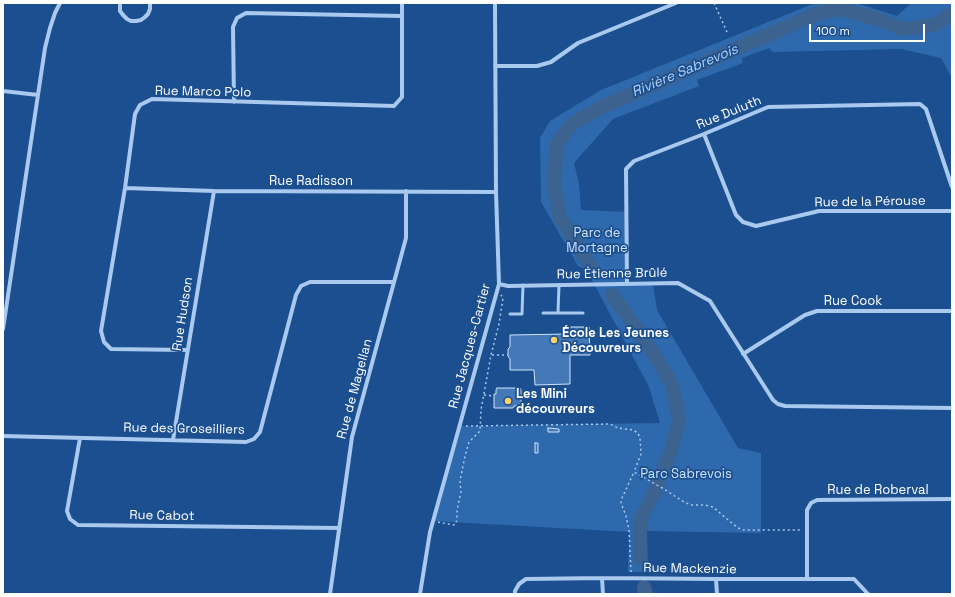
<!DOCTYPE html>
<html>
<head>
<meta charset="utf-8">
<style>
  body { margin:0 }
  #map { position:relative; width:955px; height:597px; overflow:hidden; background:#1b4f8f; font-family:"Space Grotesk",sans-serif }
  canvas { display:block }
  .frame { position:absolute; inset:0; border:4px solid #fff; pointer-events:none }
  .scale { position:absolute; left:809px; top:24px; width:116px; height:18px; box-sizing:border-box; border:2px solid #fff; border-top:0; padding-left:5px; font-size:12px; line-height:14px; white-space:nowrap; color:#fff; -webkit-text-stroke:3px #1b4f8f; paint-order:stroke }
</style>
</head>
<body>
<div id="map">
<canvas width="955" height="597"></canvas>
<div class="frame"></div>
<div class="scale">100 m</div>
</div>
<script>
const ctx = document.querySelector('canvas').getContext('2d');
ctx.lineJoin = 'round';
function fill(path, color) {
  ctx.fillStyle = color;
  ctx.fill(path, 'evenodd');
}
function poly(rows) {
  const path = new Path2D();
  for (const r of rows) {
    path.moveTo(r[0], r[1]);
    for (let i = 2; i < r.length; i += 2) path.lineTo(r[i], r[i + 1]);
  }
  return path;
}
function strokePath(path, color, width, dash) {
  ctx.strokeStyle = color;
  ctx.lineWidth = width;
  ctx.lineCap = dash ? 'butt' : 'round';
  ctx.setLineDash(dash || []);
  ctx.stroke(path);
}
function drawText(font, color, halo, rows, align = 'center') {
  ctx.font = font + ' "Space Grotesk",sans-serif';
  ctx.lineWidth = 3.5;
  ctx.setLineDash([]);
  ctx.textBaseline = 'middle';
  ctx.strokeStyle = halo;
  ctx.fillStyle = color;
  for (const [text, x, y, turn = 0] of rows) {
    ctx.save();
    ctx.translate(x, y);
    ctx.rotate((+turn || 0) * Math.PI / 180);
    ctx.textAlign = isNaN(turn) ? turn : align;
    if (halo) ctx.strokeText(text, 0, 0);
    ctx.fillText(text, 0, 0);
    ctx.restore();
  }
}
fill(poly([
  [815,3,856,3,897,16,911,3,952,3,952,78,941,58,901,49,773,52,769,48,742,58,743,63,697,80,699,86,613,119,574,163,579,184,581,210,627,212,627,283,653,284,657,310,738,448,761,453,761,533,647,531,648,572,628,572,629,532,433,521,459,426,660,423,649,387,594,284,587,270,578,266,541,202,540,138,550,121,601,90]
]), '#2e69ad');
strokePath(poly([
  [593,270,560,217,554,184,557,144,572,124,602,107,819,13,842,9,877,19,903,29,934,25,952,14],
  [612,295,645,340,672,384,679,421,671,451,658,482],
  [640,558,640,521,655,490],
  [644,587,646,594]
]), '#3c6290', 14);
const building = poly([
  [567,327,589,327,590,355,570,355,570,384,535,385,534,370,510,370,510,359,508,356,508,349,510,347,510,335,567,334,567,327],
  [497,388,520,388,521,390,521,406,514,406,513,408,494,408,494,394,496,394,496,390,497,388],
  [548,428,559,429,559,432,548,432,548,428],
  [535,443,538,443,538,453,535,453,535,443]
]);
fill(building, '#4478b7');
strokePath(building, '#cfe3fa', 1);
strokePath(poly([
  [714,3,727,32],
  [492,355,508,355],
  [484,395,494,396],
  [466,426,610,424,618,428,633,430,638,433,640,438,641,454,634,472],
  [438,522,453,525,456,524,457,518,457,510,461,492,460,481,465,456,469,442,480,431,481,410,491,355,499,324,503,298,501,295],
  [631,572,629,530,626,516,621,503,622,498,634,472,664,489,684,502,691,505,705,505,713,507,733,524,738,528,743,530,802,530]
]), '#a9c9ee', 1.5, [2, 3]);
strokePath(poly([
  [543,313,583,313],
  [558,313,559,285],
  [510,314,522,314,523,285]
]), '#a9c9ee', 3);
strokePath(poly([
  [120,3,120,11,123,15,127,19,131,21,136,21,141,20,145,17,148,14,150,9,150,3],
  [495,66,537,66,551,62,578,43,676,3],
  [3,91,38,95],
  [234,102,233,27,237,18,246,13,402,16],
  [704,134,736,215,743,222,756,226,819,211,952,211],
  [125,188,214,191,496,192],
  [627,283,626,169,634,161,704,134,768,107,920,104,926,109,952,187],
  [499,284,508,286,678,283,710,301,773,400,778,404,785,406,952,408],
  [3,329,45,48,50,28,55,13,60,3],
  [188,350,111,349,104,342,101,331,125,188,135,114,140,105,152,99,394,106,402,97,402,3],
  [743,354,805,315,817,311,952,311],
  [3,436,246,442,254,439,260,432,296,295,301,286,310,282,394,282],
  [80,438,67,511,70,519,78,525,339,528],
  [173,440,214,191],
  [602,578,603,594],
  [716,579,717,594],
  [807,579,807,510,811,503,817,500,952,499],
  [330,594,352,437,406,238,406,191],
  [420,594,430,532,499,284,496,192,495,3],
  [515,594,515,591,519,584,526,579,602,578,716,579,854,579,868,594]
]), '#a9c9ee', 4);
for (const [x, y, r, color] of [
  [554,340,4,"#ffd166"],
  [508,401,4,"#ffd166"]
]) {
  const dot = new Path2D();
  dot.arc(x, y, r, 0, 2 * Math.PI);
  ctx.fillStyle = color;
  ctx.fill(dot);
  strokePath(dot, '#1b4f8f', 1.5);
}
drawText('13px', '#fff', '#1b4f8f', [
  ["Rue Marco Polo",203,92,1],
  ["Rue Duluth",729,113,-22],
  ["Rue Radisson",311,181],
  ["Rue de la Pérouse",870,202,-1],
  ["Rue Étienne Brûlé",612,274,-1],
  ["Rue Cook",853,301],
  ["Rue Hudson",183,314,-81],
  ["Rue Jacques-Cartier",470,346,-75],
  ["Rue de Magellan",355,389,-75],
  ["Rue des Groseilliers",184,429,1],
  ["Rue de Roberval",878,490],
  ["Rue Cabot",162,516,1],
  ["Rue Mackenzie",690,569,1]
]);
drawText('13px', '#cfe3fa', '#1b4f8f', [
  ["Parc de",597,233],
  ["Mortagne",597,248],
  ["Parc Sabrevois",686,474]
]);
drawText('bold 13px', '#fff', '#1b4f8f', [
  ["École Les Jeunes",562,333],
  ["Découvreurs",562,348],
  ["Les Mini",516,394],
  ["découvreurs",516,409]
], 'left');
drawText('italic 14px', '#b5d3f5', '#1b4f8f', [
  ["Rivière Sabrevois",685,71,-23]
]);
</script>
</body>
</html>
